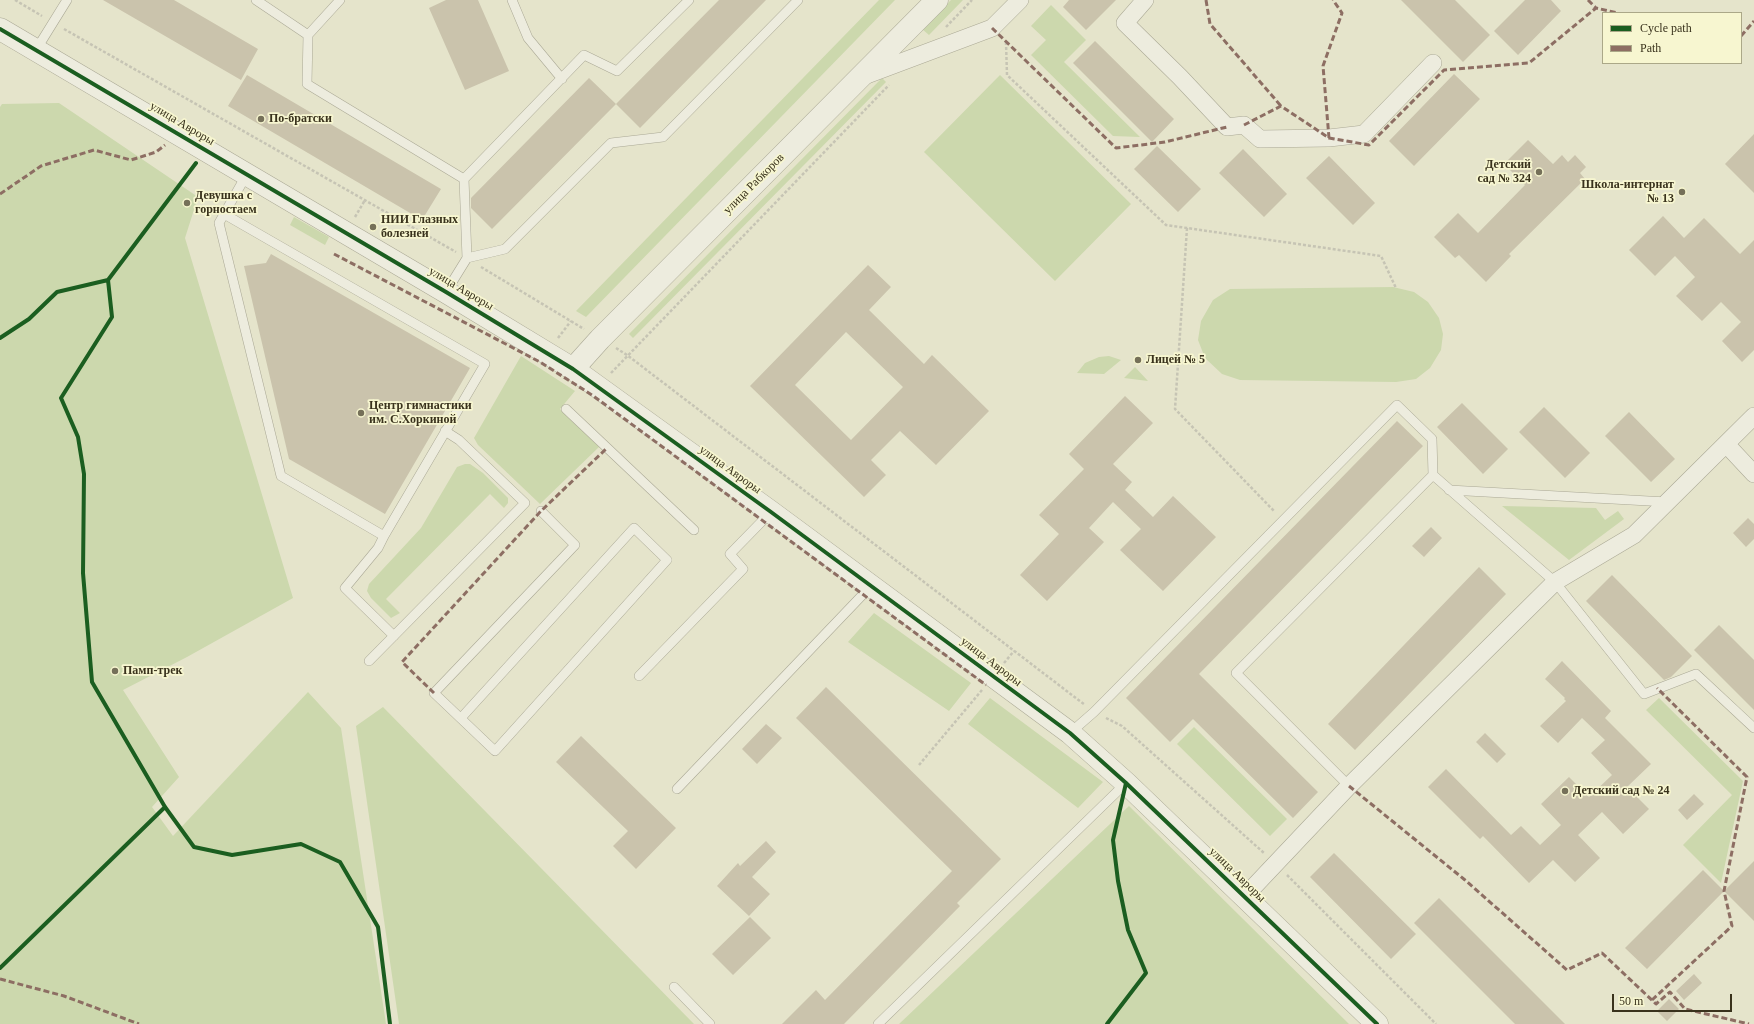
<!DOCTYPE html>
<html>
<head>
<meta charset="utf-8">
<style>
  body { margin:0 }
  #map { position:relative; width:1754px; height:1024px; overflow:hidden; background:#e5e4cb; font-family:"Times New Roman",serif }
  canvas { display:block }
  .legend { position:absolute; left:1602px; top:12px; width:140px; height:52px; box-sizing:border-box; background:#f7f6d0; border:1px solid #aba888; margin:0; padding:5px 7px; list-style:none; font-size:12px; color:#39321c }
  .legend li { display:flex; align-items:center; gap:8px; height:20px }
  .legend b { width:20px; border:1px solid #aba888 }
  .scale { position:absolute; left:1612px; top:994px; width:120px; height:18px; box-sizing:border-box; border:2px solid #39321c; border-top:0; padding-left:5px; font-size:12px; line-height:14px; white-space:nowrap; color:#39321c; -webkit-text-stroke:3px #f7f6d0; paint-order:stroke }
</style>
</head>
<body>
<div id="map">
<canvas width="1754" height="1024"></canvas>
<ul class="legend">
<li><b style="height:5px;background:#1b5e20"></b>Cycle path</li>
<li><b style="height:5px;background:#8d6e63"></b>Path</li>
</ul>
<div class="scale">50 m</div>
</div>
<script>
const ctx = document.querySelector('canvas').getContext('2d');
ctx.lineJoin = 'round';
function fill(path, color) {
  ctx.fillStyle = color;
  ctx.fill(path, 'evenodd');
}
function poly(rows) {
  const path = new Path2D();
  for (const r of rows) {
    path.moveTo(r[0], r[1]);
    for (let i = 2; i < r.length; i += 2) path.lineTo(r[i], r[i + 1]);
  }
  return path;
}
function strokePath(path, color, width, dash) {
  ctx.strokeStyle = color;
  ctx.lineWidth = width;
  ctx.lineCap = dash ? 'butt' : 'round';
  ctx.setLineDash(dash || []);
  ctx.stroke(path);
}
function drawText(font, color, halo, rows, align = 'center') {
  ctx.font = font + ' "Times New Roman",serif';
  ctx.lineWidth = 3.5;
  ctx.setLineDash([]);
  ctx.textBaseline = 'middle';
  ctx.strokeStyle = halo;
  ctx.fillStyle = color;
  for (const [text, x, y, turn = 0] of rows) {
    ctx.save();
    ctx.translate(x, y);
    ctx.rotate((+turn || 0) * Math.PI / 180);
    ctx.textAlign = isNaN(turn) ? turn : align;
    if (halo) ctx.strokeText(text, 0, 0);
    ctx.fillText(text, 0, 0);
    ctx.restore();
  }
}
fill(poly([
  [879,0,895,0,586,317,576,311],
  [951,0,963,0,929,35,922,29],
  [1051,5,1086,40,1064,62,1140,137,1113,136,1031,55,1046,40,1031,26],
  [1000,75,1131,204,1055,281,924,152],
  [882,78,886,82,633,338,629,334],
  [59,103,198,197,185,238,293,598,187,657,123,690,179,777,152,807,173,836,308,692,341,728,386,1024,0,1024,0,107,2,104],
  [294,217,329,237,325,245,290,225],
  [1393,287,1414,292,1428,302,1439,318,1443,334,1441,350,1430,368,1416,379,1396,382,1240,380,1222,374,1205,358,1198,340,1201,321,1213,300,1230,289],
  [521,356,575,391,560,409,599,447,540,504,478,445,474,438],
  [1109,356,1121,360,1104,374,1077,373,1085,363,1099,357],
  [1135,367,1148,381,1124,378],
  [465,464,470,464,483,473,508,498,508,503,504,508,490,494,386,599,400,613,391,618,371,598,367,591,369,584,421,528,457,467],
  [1502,506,1596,508,1605,520,1618,511,1624,519,1569,560],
  [874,613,971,683,949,711,848,642],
  [990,698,1103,782,1078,808,968,724],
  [1659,698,1743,781,1721,883,1683,845,1732,795,1646,710],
  [383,707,694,1024,399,1024,356,726],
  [1194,727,1287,819,1270,836,1177,744],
  [1129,806,1349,1024,899,1024]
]), '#ccd8ad');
fill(poly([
  [103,0,174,0,258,49,241,80],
  [446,0,478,0,509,71,465,90,429,8],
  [719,0,766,0,640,128,616,104],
  [1069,0,1116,0,1086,30,1063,7],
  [1401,0,1455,0,1490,35,1463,62],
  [1525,0,1551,0,1561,11,1518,55,1494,31],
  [1095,41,1174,119,1152,142,1073,63],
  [1454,74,1480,99,1414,166,1389,141],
  [247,75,441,189,422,220,228,106],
  [589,78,616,104,492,229,471,208,471,198],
  [1754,134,1754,193,1725,164],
  [1528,140,1553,164,1562,155,1568,162,1575,155,1586,167,1580,173,1585,179,1509,254,1511,256,1486,282,1459,255,1455,258,1434,237,1458,213,1478,233,1525,185,1504,164],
  [1157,146,1201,189,1178,212,1134,169],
  [1243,149,1287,194,1264,217,1219,173],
  [1329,156,1375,203,1353,225,1306,178],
  [1663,216,1684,238,1704,218,1740,254,1754,240,1754,350,1742,362,1722,341,1741,322,1721,302,1702,321,1676,296,1695,277,1675,256,1655,276,1629,250],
  [271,254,470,368,385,514,289,459,244,266,266,263],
  [868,265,891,287,869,310,924,364,932,355,989,411,936,465,900,431,871,460,886,475,864,497,750,386],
  [846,332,903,387,851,440,795,385],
  [1125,396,1153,423,1113,464,1132,482,1125,490,1153,517,1173,496,1216,537,1163,591,1120,550,1141,529,1113,502,1089,528,1104,542,1047,601,1020,575,1059,534,1039,515,1084,469,1069,454],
  [1462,403,1508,449,1483,474,1437,427],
  [1544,407,1590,453,1565,478,1519,432],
  [1629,412,1675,459,1651,482,1605,436],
  [1397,421,1423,446,1199,674,1318,792,1293,818,1193,719,1170,742,1126,698],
  [1748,518,1754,524,1754,539,1746,547,1733,533],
  [1431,527,1442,538,1424,557,1412,546],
  [1479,567,1506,594,1355,750,1328,724],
  [1612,575,1692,656,1671,677,1664,680,1586,601],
  [1719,625,1754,660,1754,710,1694,650],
  [1562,661,1611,711,1605,718,1651,764,1627,787,1649,809,1623,834,1602,812,1578,835,1600,858,1575,882,1553,860,1529,883,1483,836,1480,839,1428,787,1446,769,1511,835,1521,826,1540,845,1561,825,1541,804,1569,777,1589,797,1612,775,1591,753,1605,740,1582,718,1558,743,1540,726,1566,701,1564,699,1565,698,1545,679],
  [826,687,1001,859,957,903,960,906,844,1024,782,1024,816,990,825,1000,952,871,796,718],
  [766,724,782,738,757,764,742,749],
  [1485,733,1506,754,1497,763,1476,742],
  [581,736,676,828,636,869,613,846,628,831,556,762],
  [1694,794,1704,804,1687,820,1678,810],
  [766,841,776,852,752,877,770,894,749,916,717,886,738,863,740,866],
  [1334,853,1416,934,1391,959,1310,877],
  [1754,861,1754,921,1724,891],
  [1703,870,1724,891,1647,969,1625,948],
  [1439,898,1565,1024,1515,1024,1414,923],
  [750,917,771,938,733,975,712,954],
  [1694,974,1702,983,1684,1000,1676,991],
  [1669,999,1679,1009,1667,1021,1657,1011]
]), '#cac3ac');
const service = poly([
  [256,0,308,35],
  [340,0,308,35,307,84,464,179],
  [512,0,528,38,562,79],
  [36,50,67,0],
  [224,214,485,364,384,536,281,476,219,223,247,174],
  [467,258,505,249,611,143,663,137,798,0],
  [446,292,467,258,464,179,584,55,617,71,689,0],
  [566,409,694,530],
  [1449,490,1667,502],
  [384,536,378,548,345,588,394,636],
  [369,661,525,503,459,440,445,431],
  [639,676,743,569,730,554,771,512],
  [461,718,634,528,667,560,495,751,434,693,575,545,541,511],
  [1070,733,1094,712,1397,405,1432,439,1433,475,1555,582,1644,694,1696,674,1754,728],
  [1349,786,1236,673,1433,475],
  [677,789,871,586],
  [674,987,710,1024],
  [878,1024,1126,783]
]);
const minor = poly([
  [1145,0,1125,23,1180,77,1227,127,1244,125,1260,139,1329,138,1364,134,1433,63],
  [864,76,992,28,1020,0],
  [1726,444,1754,474],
  [1245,896,1349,786,1555,582,1634,535,1754,416]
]);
const tertiary = poly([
  [0,29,446,292,573,369,771,512,1070,733,1126,783,1377,1024],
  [573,369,600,339,937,0]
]);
strokePath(service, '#aaa895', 10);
strokePath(minor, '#aaa895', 18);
strokePath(tertiary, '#aaa895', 23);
strokePath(poly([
  [15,0,42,16],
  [946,27,972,0],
  [64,29,456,252],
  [1006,42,1007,75,1166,225,1381,256,1396,288],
  [355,217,365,200],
  [1187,228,1175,409,1274,511],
  [481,267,584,329],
  [558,338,571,321],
  [616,348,627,355,1085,705],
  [611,373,889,85],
  [1004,663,1014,651],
  [1106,718,1122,726,1264,853],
  [919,765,982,690],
  [1287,875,1436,1024]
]), '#c6c4b4', 2.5, [3, 2]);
strokePath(service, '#edecde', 9);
strokePath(minor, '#edecde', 17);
strokePath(tertiary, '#edecde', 22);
strokePath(poly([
  [1206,0,1210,24,1281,106],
  [1588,0,1596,8],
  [992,28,1116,148,1165,142,1227,127],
  [1741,36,1754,21],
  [1244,125,1281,106,1329,138,1369,145,1444,70,1529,63,1596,8,1618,13],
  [1329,138,1323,66,1342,13,1333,0],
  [0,194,41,166,94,150,131,160,156,152,165,145],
  [334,254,540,362,592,395,986,685],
  [434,693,402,662,541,511,607,448],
  [1349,786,1465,880,1567,970,1602,953,1656,1004,1670,992,1685,1009,1749,1024],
  [0,979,64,996,139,1024],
  [1652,1000,1732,926,1724,891,1747,777,1657,688]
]), '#8d6e63', 3, [6, 3]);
strokePath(poly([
  [0,29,446,292,573,369,771,512,1070,733,1126,783,1377,1024],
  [196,163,108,280,112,317,61,398,78,437,84,474,83,573,92,682,165,807,194,847,232,855,301,844,340,862,378,927,390,1024],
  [0,338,29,319,57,292,108,280],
  [0,968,165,807],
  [1107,1024,1146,973,1128,930,1118,881,1113,840,1126,783]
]), '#1b5e20', 4);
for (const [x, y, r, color] of [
  [261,119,4,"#757059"],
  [1539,172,4,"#757059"],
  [1682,192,4,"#757059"],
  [187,203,4,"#757059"],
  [373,227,4,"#757059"],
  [1138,360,4,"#757059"],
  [361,413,4,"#757059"],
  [115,671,4,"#757059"],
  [1565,791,4,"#757059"]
]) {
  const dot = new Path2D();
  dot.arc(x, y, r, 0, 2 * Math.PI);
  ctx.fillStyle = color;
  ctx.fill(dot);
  strokePath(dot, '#f7f6d0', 1.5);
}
drawText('bold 12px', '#39321c', '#f7f6d0', [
  ["По-братски",269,119],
  ["Детский",1531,165,"right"],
  ["сад № 324",1531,179,"right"],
  ["Школа-интернат",1674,185,"right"],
  ["№ 13",1674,199,"right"],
  ["Девушка с",195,196],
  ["горностаем",195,210],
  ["НИИ Глазных",381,220],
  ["болезней",381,234],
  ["Лицей № 5",1146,360],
  ["Центр гимнастики",369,406],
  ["им. С.Хоркиной",369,420],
  ["Памп-трек",123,671],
  ["Детский сад № 24",1573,791]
], 'left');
drawText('12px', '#39321c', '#f7f6d0', [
  ["улица Авроры",182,124,31],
  ["улица Рабкоров",754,184,-45],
  ["улица Авроры",461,289,31],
  ["улица Авроры",730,470,36],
  ["улица Авроры",991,662,37],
  ["улица Авроры",1237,875,44]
]);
</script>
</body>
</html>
